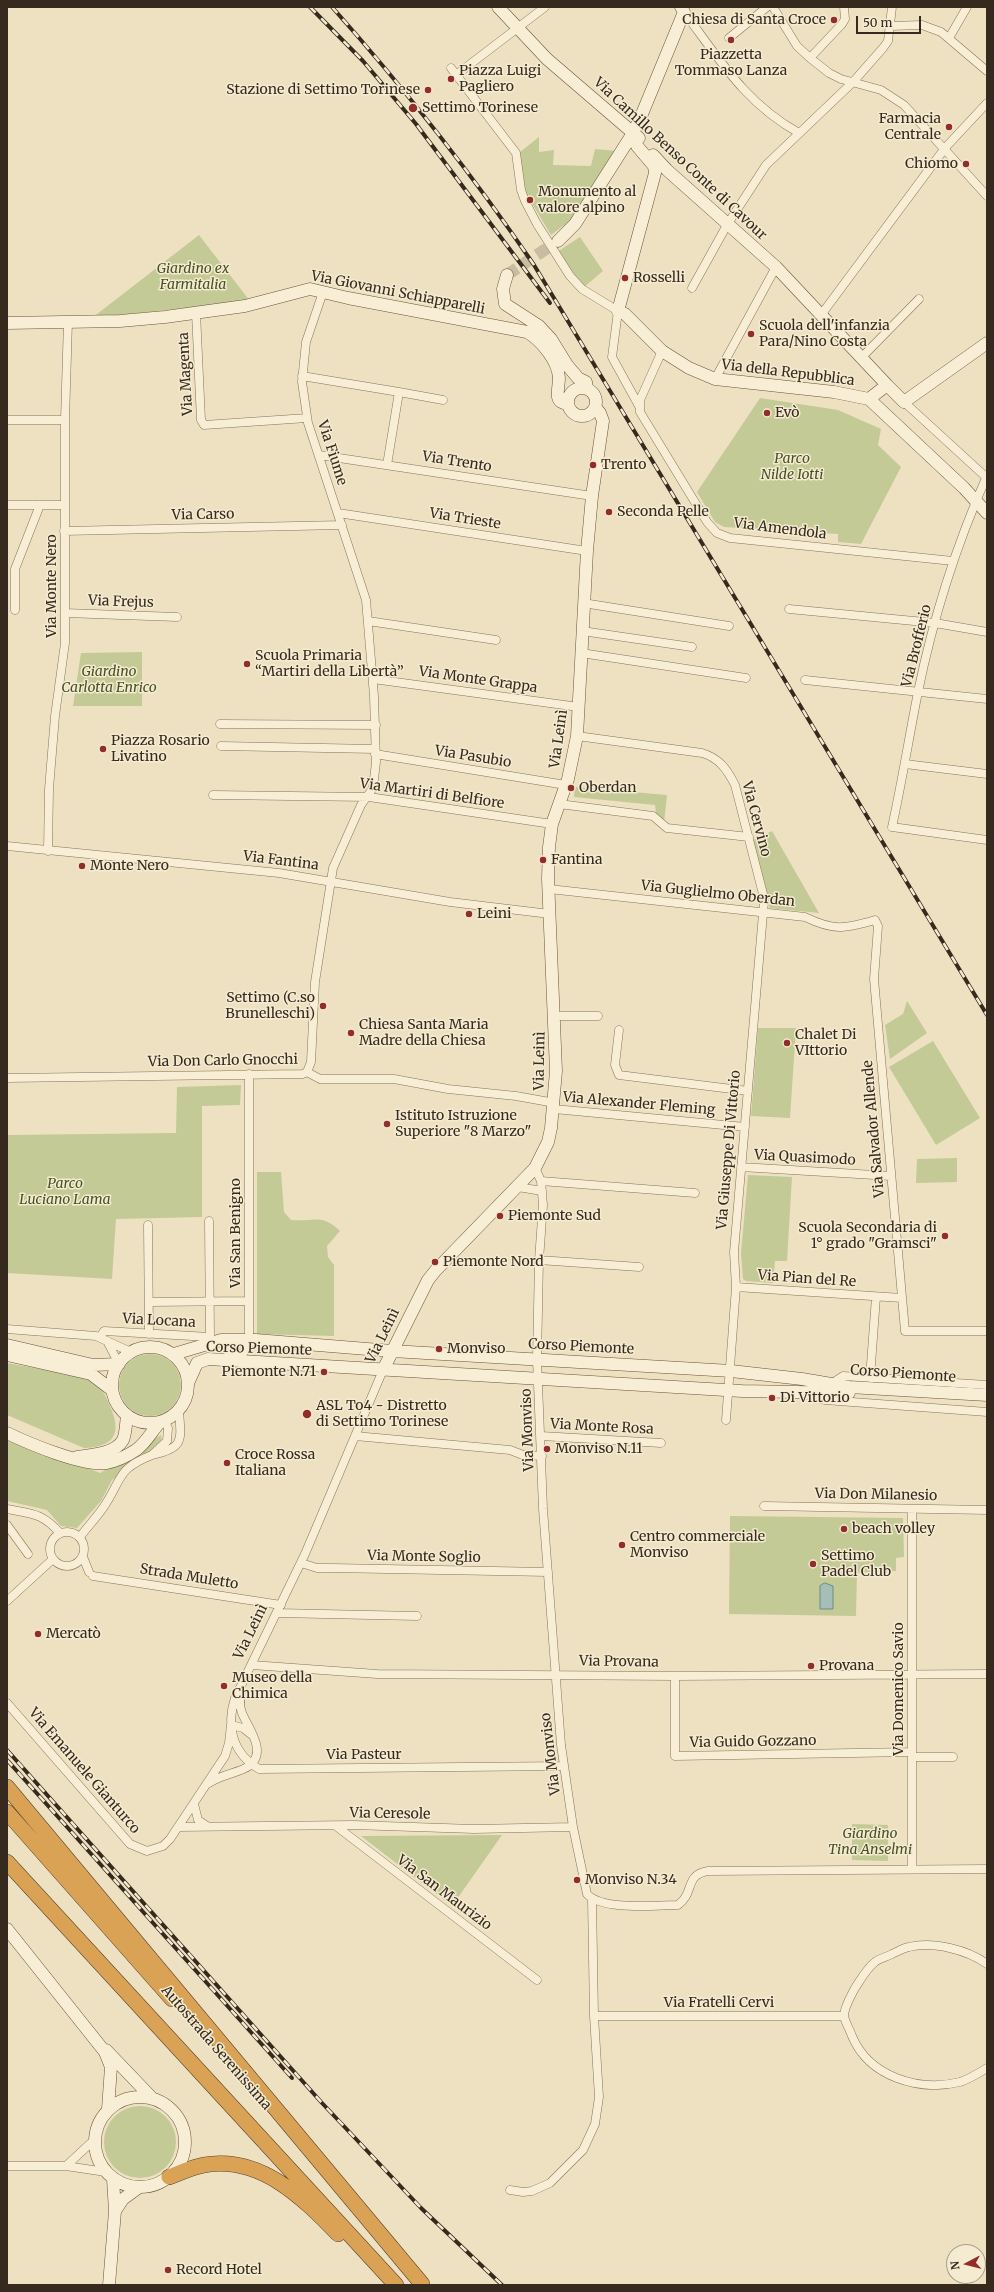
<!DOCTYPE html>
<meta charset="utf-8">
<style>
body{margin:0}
#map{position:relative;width:994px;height:2292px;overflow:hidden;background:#ede1c2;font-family:Merriweather,serif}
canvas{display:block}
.frame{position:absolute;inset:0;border:8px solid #362a1e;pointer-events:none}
.north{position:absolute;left:946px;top:2244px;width:40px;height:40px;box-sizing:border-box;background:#f4ebd1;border:1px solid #a89e89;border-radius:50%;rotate:263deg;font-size:11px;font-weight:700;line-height:16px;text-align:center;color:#362a1e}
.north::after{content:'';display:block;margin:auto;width:14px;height:18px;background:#932d2c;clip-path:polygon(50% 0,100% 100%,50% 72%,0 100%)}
.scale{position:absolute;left:856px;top:16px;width:65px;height:18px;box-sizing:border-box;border:2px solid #362a1e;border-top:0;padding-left:5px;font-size:12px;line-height:14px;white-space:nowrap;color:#362a1e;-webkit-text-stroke:3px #f4ebd1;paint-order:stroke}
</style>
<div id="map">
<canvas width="994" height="2292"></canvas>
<div class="frame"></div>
<div class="north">N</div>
<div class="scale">50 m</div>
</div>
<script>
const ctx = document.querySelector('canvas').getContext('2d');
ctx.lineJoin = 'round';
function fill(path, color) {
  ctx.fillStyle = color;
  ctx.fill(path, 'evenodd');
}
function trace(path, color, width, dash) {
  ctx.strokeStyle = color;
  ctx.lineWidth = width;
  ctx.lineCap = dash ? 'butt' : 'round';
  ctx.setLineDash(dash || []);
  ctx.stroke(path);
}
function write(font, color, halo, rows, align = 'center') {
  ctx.font = font + ' Merriweather,serif';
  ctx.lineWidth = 3;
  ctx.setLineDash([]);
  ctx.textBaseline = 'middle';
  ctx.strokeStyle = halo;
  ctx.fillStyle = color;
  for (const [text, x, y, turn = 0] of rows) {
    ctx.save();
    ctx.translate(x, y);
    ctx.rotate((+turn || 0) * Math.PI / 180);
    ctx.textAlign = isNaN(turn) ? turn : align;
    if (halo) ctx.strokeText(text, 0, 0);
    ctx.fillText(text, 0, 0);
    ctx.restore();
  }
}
const green = new Path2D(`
 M539 137V152L554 150 553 165 591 166 595 149 617 151 571 220 551 235 524 190 520 152Z
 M199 235 250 301 92 318Z
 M580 237 603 271 584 287 557 252Z
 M760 398 838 410 881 429 878 445 901 467 861 544 838 542V534L724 527 715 522 697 492Z
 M142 652V706H73L81 653Z
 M575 787 667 795 664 823 656 813 655 805 574 797Z
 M772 831 819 913 770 908 753 840Z
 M907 1001 927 1033 890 1059 885 1025 903 1014Z
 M758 1028H796L790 1118 751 1116Z
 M933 1041 980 1118 936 1145 889 1067Z
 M241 1085 240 1105 202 1106V1217L116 1219 112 1279 7 1273V1135L176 1133 177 1087Z
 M957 1158V1182L916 1183 917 1159Z
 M257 1172H281L284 1212 291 1220C314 1222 322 1213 340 1231L327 1246 328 1257 334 1265V1336L257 1334Z
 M748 1175 792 1177 787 1261H775L773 1283 746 1281 743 1279 741 1253Z
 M119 1385a31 31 0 1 1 62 0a31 31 0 1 1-62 0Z
 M7 1363 91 1378C101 1386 105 1394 110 1406 122 1433 115 1447 84 1448L7 1415Z
 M7 1435 100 1473 161 1435 162 1442 112 1480 101 1501 77 1528 61 1526 47 1510 7 1501Z
 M730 1516 903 1518 904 1557 896 1558V1571L857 1573 856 1616 729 1614Z
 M852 1824 888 1825V1861L852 1860Z
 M502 1835 452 1906 361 1836Z
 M104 2142a36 36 0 1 1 72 0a36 36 0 1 1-72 0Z`);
const water = new Path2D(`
 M825 1583 833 1586V1609H820V1586Z`);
const secondaryTunnel = new Path2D(`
 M507 275 558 241`);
const street = new Path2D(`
 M773 7 797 46 810 58 829 73 841 79 881 90 904 105 987 196
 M684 12C720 60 745 103 799 133
 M890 26 922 25 941 32 987 71
 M729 38 767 7
 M949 38 967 7
 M810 58 842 24 845 19 844 7
 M451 68 516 153 521 190 525 201 537 224 570 276 582 289 618 311 612 357 639 406
 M456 75 545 7
 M692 288 727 225 766 165 853 82 883 48 888 41 892 7
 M196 313 201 420 204 425 307 418
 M821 315 945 148 987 103
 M662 351 640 400V412L707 522 717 533 730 538 953 561
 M861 358 919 299
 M302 376 399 392
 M715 379 776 267
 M904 402 987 478
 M7 420H65
 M319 455 592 496
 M387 465 399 392 443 400
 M986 478C956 546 933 619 918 692 909 737 902 782 892 827L987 840
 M7 505H64
 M338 513 587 551
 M64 531 342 525
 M583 603 729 626
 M789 609 935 623 987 632
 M15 610V569L40 505
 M65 613 177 617
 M368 621 496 640
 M582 631 692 647
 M581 653 746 678
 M373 679 579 707
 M805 680 987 699
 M220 724 376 725
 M577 736 702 753C719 758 727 769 735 785L763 894 764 902 734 1252 736 1287 726 1420
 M221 746 375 749
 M375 754 566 785
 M905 764 987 774
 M213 795 369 797 552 824
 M559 804 653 816 667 828 749 837
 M7 846 279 873 450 902 550 914
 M48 851 49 789 55 716 65 643V420L68 321
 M549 889 805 917C834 931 844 929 875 920L878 926 874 979 905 1331H987
 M555 1016H598
 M619 1030 615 1065 619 1075 748 1091
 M307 1072 311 1062 315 982 333 868 361 805 373 788 376 762 374 696 366 600 308 423 302 382 306 342 323 292
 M307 1072 320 1079H394L448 1089 516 1096 555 1103
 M7 1078 303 1074 307 1072
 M554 1109 745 1127
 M741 1167 891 1176
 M535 1168 541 1181 543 1205 539 1260 537 1359 543 1509 561 1745 573 1827 587 1894C603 1911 655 1905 678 1905 695 1893 684 1875 708 1871L987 1869
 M541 1181 695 1193
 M518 1187 542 1191
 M148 1225 149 1334
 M539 1260 639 1267
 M736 1287 902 1298
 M149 1302 249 1301
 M7 1329 96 1336 131 1352
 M100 1337 104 1331 210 1337 209 1221
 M107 1341 119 1364
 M228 1355C241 1355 248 1354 249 1340V1074
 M383 1370 305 1554 235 1698C226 1726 232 1753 259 1769L564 1766
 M870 1378 876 1297
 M831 1384 843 1376 987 1385
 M809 1396 825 1400 987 1412
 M164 1420 168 1428 167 1441 152 1455C185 1448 181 1440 179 1411
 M355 1436 510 1450 523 1455 542 1456
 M541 1436 661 1443
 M764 1506 987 1510
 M7 1509C33 1514 42 1513 60 1533
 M912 1509V1869
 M7 1525 28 1554
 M50 1549a17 17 0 1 1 34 0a17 17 0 1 1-34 0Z
 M80 1537C88 1526 98 1516 105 1505 123 1477 117 1469 152 1455
 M83 1557 89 1572
 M301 1563 317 1568H332L548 1572
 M93 1576 281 1605
 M7 1601 53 1559
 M277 1613 417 1616
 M252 1665 377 1674 675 1676 987 1674
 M675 1676V1756L912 1752
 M7 1703 130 1844 147 1851 163 1846 170 1839 225 1756 229 1743 231 1725 243 1728 253 1736
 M912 1757H953
 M209 1783C222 1774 239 1773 249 1766 268 1752 248 1728 242 1713 239 1705 240 1699 241 1691
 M194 1804 198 1820 207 1826
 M336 1826 537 1980
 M178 1827 353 1825 474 1829 573 1827
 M987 1964C968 1950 933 1941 909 1947 903 1948 897 1952 892 1954 887 1957 880 1958 875 1962 867 1968 861 1979 855 1988 851 1996 844 2007 844 2016 845 2022 850 2030 852 2036 869 2077 919 2092 960 2082 969 2079 979 2073 987 2068
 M594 2016H844
 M7 2166H66L106 2172
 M66 2166 94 2140
 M510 2190 523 2192 532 2191 550 2183 583 2150 595 2124 599 2097 594 2016 592 1899`);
const secondary = new Path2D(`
 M498 7 547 59 639 138
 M633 133 637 146 654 166 655 173 618 311 625 314 662 351 689 368 715 379 834 392 869 399 964 488 987 513
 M653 155 667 170 776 267 887 385
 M558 241 575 224 633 133 642 114 684 12 681 7
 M507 275 503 289 505 304 539 326 551 339 567 365 578 378 586 382 587 389
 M7 323 120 321 165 317 245 306 310 289 348 298 527 332C542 341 558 361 559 378 559 384 557 391 558 397 559 402 563 403 568 404
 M568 402a14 14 0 1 1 28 0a14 14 0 1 1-28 0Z
 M869 399 887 385 904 402 987 343
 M7 1345 93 1365 119 1364
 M112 1385a38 38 0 1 1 76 0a38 38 0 1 1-76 0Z
 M174 1354 221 1340H256L392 1351 731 1371 802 1379 849 1387 987 1395
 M7 1355 91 1374 112 1390
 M383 1370 428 1280 436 1270 535 1168 548 1142 551 1128 556 1071 548 879 549 847 552 824 568 779 577 736 587 551 592 496 603 421 600 413 595 407
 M189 1381 197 1363 208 1359 742 1391 849 1393
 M7 1433C30 1444 82 1466 106 1463 117 1461 127 1456 136 1450 146 1443 152 1431 160 1422
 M77 1457C91 1455 115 1454 123 1440 126 1433 126 1423 127 1415
 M7 1929 105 2052 111 2067 108 2109
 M106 2050 151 2097
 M95 2142a45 45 0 1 1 90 0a45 45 0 1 1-90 0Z
 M115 2211 123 2199 138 2188
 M109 2285 115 2211 113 2179`);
const highway = new Path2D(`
 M7 1787 422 2284
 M7 1812 172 1999
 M7 1862 396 2285
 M169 2177C180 2173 192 2167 204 2165 260 2155 302 2197 338 2234`);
const rail = new Path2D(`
 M310 7 363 61 416 124 550 303
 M332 7C405 89 472 174 534 265L987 1015
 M7 1750 322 2103 421 2208 502 2285
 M7 1760 292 2078`);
const markers = [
 [834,20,4,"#932d2c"],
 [731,40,4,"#932d2c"],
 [451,79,4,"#932d2c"],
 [428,90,4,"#932d2c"],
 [413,108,5,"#932d2c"],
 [949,127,4,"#932d2c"],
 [966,164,4,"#932d2c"],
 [530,200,4,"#932d2c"],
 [625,278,4,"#932d2c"],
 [751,334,4,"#932d2c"],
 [767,413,4,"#932d2c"],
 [593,465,4,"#932d2c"],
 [609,512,4,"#932d2c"],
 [247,664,4,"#932d2c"],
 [103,749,4,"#932d2c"],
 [571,788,4,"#932d2c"],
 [543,860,4,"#932d2c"],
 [82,866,4,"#932d2c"],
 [469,914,4,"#932d2c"],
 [323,1006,4,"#932d2c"],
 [351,1033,4,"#932d2c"],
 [787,1043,4,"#932d2c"],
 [387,1124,4,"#932d2c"],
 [500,1216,4,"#932d2c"],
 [945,1236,4,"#932d2c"],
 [435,1262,4,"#932d2c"],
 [439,1349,4,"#932d2c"],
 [324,1372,4,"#932d2c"],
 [772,1398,4,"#932d2c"],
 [307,1414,5,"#932d2c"],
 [547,1449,4,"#932d2c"],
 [227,1463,4,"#932d2c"],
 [844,1529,4,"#932d2c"],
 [622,1545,4,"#932d2c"],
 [813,1564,4,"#932d2c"],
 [38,1634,4,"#932d2c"],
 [811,1666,4,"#932d2c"],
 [224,1686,4,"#932d2c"],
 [577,1880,4,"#932d2c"],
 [168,2270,4,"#932d2c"]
];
const poiNames = [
 ["Chiesa di Santa Croce",826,20,"right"],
 ["Piazzetta",731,55,"center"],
 ["Tommaso Lanza",731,71,"center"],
 ["Piazza Luigi",459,71],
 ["Pagliero",459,87],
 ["Stazione di Settimo Torinese",420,90,"right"],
 ["Settimo Torinese",422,108],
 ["Farmacia",941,119,"right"],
 ["Centrale",941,135,"right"],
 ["Chiomo",958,164,"right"],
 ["Monumento al",538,192],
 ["valore alpino",538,208],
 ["Rosselli",633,278],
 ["Scuola dell'infanzia",759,326],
 ["Para/Nino Costa",759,342],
 ["Evò",775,413],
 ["Trento",601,465],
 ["Seconda Pelle",617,512],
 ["Scuola Primaria",255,656],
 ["“Martiri della Libertà”",255,672],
 ["Piazza Rosario",111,741],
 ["Livatino",111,757],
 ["Oberdan",579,788],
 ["Fantina",551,860],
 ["Monte Nero",90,866],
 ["Leini",477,914],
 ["Settimo (C.so",315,998,"right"],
 ["Brunelleschi)",315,1014,"right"],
 ["Chiesa Santa Maria",359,1025],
 ["Madre della Chiesa",359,1041],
 ["Chalet Di",795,1035],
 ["VIttorio",795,1051],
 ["Istituto Istruzione",395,1116],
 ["Superiore \"8 Marzo\"",395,1132],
 ["Piemonte Sud",508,1216],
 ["Scuola Secondaria di",937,1228,"right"],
 ["1° grado \"Gramsci\"",937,1244,"right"],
 ["Piemonte Nord",443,1262],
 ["Monviso",447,1349],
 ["Piemonte N.71",316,1372,"right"],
 ["Di Vittorio",780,1398],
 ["ASL To4 - Distretto",316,1406],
 ["di Settimo Torinese",316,1422],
 ["Monviso N.11",555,1449],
 ["Croce Rossa",235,1455],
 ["Italiana",235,1471],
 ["beach volley",852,1529],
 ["Centro commerciale",630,1537],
 ["Monviso",630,1553],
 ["Settimo",821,1556],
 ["Padel Club",821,1572],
 ["Mercatò",46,1634],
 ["Provana",819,1666],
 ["Museo della",232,1678],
 ["Chimica",232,1694],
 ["Monviso N.34",585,1880],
 ["Record Hotel",176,2270]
];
const streetNames = [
 ["Via Camillo Benso Conte di Cavour",680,159,43],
 ["Via Giovanni Schiapparelli",398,293,11],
 ["Via della Repubblica",788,373,7],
 ["Via Magenta",186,374,-93],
 ["Via Fiume",332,453,72],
 ["Via Trento",457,462,9],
 ["Via Carso",203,515,-1],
 ["Via Trieste",465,519,9],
 ["Via Amendola",780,529,7],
 ["Via Monte Nero",52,586,-90],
 ["Via Frejus",121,602,2],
 ["Via Brofferio",917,646,-76],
 ["Via Monte Grappa",478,680,8],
 ["Via Leinì",559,739,-82],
 ["Via Pasubio",473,757,9],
 ["Via Martiri di Belfiore",432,794,8],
 ["Via Cervino",756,819,75],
 ["Via Fantina",281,861,7],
 ["Via Guglielmo Oberdan",718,894,6],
 ["Via Don Carlo Gnocchi",223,1061,-1],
 ["Via Leinì",540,1061,-89],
 ["Via Alexander Fleming",639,1104,5],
 ["Via Salvador Allende",874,1129,-95],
 ["Via Giuseppe Di Vittorio",729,1150,-85],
 ["Via Quasimodo",805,1158,3],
 ["Via San Benigno",236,1233,-90],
 ["Via Pian del Re",807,1279,4],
 ["Via Locana",159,1321,3],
 ["Via Leinì",383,1336,-64],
 ["Corso Piemonte",581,1347,3],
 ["Corso Piemonte",259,1349,2],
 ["Corso Piemonte",903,1374,4],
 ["Via Monte Rosa",602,1427,3],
 ["Via Monviso",528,1430,-92],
 ["Via Don Milanesio",876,1495,1],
 ["Via Monte Soglio",424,1557,1],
 ["Strada Muletto",189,1577,9],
 ["Via Leinì",251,1632,-64],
 ["Via Provana",619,1662,1],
 ["Via Domenico Savio",899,1689,-90],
 ["Via Guido Gozzano",753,1742,-1],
 ["Via Monviso",551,1754,-97],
 ["Via Pasteur",364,1755],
 ["Via Emanuele Gianturco",84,1771,49],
 ["Via Ceresole",390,1814,1],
 ["Via San Maurizio",444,1893,37],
 ["Via Fratelli Cervi",719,2003],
 ["Autostrada Serenissima",216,2048,49]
];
const parkNames = [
 ["Giardino ex",193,269],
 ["Farmitalia",193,285],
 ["Parco",792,459],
 ["Nilde Iotti",792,475],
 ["Giardino",109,672],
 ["Carlotta Enrico",109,688],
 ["Parco",65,1184],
 ["Luciano Lama",65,1200],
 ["Giardino",870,1834],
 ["Tina Anselmi",870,1850]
];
fill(green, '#c3ca96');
fill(water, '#a4bfb8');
trace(water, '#6c8d85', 1);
trace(secondaryTunnel, '#c8bca1', 12, [12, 6]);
trace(street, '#86725a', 9);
trace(secondary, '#68533d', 13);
trace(highway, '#54402e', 16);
trace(street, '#f8eed5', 8);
trace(secondary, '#f8eed5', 12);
trace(highway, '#daa255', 15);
trace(rail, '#362a1e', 4);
trace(rail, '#f4ebd1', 2.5, [8]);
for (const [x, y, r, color] of markers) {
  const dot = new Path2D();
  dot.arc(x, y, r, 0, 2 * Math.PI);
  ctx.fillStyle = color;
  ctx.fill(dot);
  trace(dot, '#f4ebd1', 1.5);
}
write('14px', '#362a1e', '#f4ebd1', poiNames, 'left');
write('14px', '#362a1e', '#f4ebd1', streetNames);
write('italic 14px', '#465225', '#f4ebd1', parkNames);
</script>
